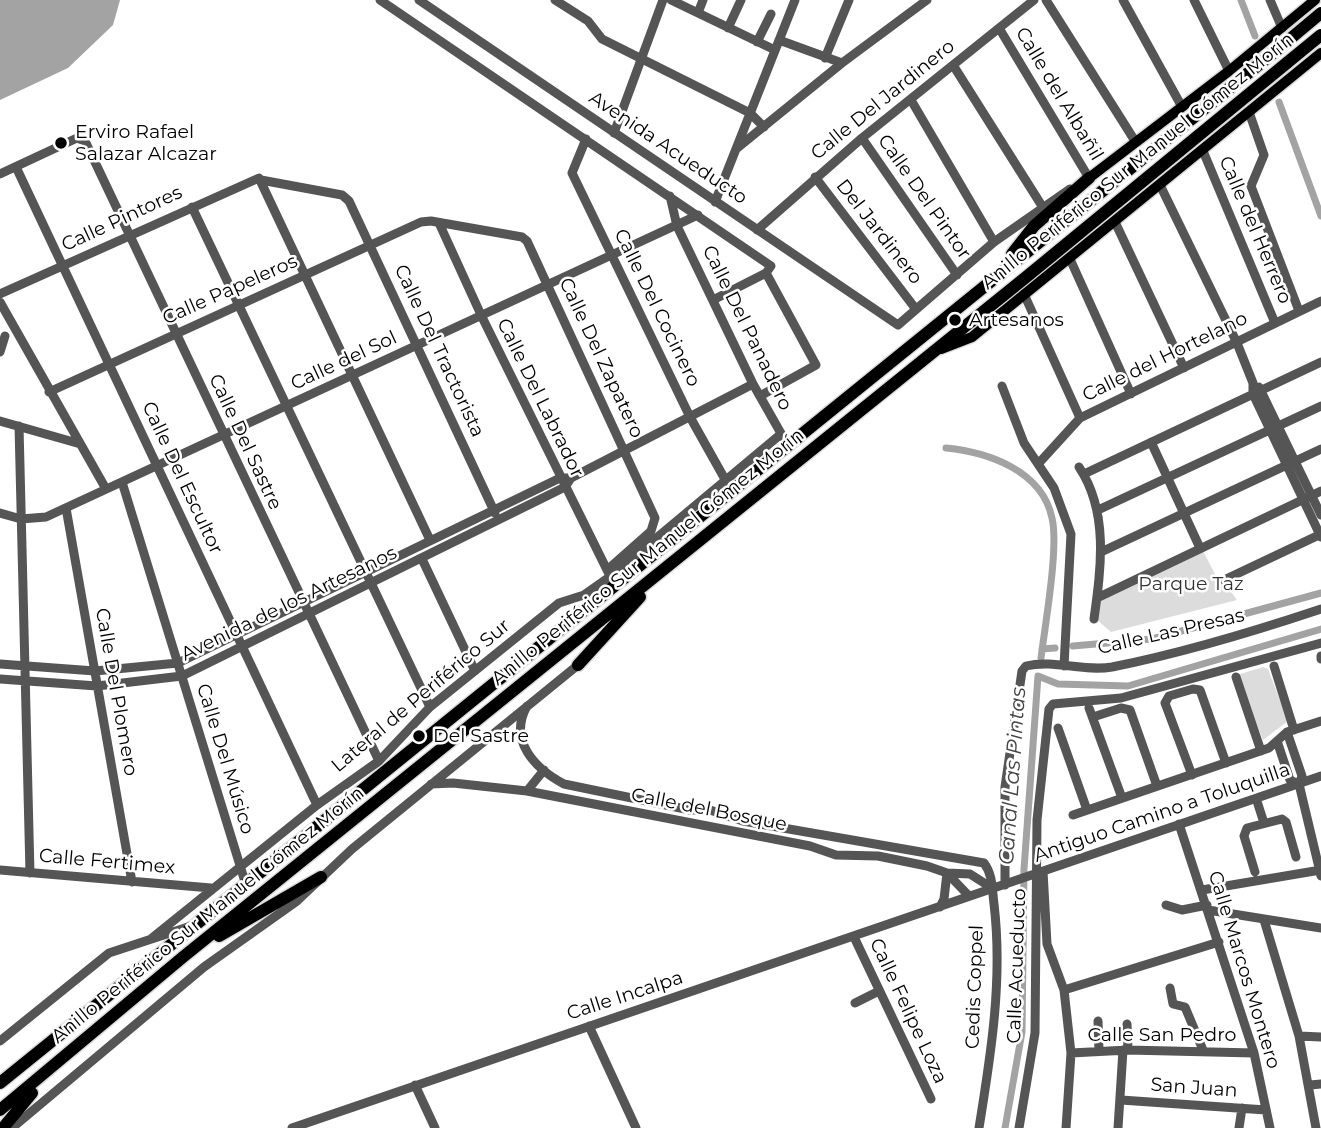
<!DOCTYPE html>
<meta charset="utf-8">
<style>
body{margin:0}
canvas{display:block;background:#fff}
</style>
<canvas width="1321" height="1128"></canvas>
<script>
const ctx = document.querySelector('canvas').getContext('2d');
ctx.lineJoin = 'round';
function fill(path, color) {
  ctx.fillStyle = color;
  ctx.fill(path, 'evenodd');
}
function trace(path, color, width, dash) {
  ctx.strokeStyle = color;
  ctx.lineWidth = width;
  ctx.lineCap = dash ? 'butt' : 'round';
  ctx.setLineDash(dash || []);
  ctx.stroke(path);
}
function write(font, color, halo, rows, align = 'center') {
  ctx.font = font + ' Montserrat,sans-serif';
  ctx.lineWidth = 5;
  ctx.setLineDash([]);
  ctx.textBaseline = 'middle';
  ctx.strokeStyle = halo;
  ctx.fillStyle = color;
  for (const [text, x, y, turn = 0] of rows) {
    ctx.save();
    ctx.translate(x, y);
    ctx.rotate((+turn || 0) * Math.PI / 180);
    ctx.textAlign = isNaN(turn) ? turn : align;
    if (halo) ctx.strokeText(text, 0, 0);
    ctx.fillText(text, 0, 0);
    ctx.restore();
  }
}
const green = new Path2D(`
 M1202 549 1217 578 1224 582 1237 600 1111 632 1096 619 1099 598Z
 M1263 667 1268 669 1288 721 1263 740 1237 675Z`);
const water = new Path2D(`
 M0 0H120L113 25 68 68 0 100Z`);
const canal = new Path2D(`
 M1241 0 1255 36
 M1279 102 1321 216
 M946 448C987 452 1042 470 1052 518 1059 547 1045 625 1041 658
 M1073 646 1152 639 1321 593
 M1042 649 1055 648
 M1005 1128 1022 1032 1024 869 1038 676 1058 684 1128 686 1321 629`);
const minor = new Path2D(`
 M380 0 771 266 766 273 713 300
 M419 0 898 325 994 242 1070 189
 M555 0 588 21 602 39 750 113 764 127
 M671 0 775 50
 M1046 0 1135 141
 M1123 0 1182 107
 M1194 0 1229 71
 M1270 0 1282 28
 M698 13 703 0
 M728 28 741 0
 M999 28 1089 178 1085 180
 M779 40 842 63
 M757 42 771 14
 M825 58 849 0
 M953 65 1042 206
 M911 100 994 242
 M1249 112 1264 155 1251 186 1299 311
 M614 133 663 0
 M862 138 957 275
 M586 139 572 173 690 417 731 490
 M736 149 842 63 927 0
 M1203 151 1275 323
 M16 167 317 805
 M0 174 77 138 85 141 379 761
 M815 177 915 308
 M261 180 342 195 349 201 495 513
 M1160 185 1237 343 1253 383V394L1321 537
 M670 196 677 226 753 384 787 444
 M715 202 795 0
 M192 207 430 707
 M1115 222 1184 368
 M439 223 482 317 609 574
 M757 230 862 138 1034 0
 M1070 259 1131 394
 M0 294 259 178 430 540
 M1024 294 1080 418
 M0 302 106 489
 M0 352 5 336
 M1002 386 1024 443 1054 488 1071 534 1064 666
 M1259 387 1321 515
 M49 392 421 222 431 221 522 237 527 241 655 518 651 531 607 570
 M760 396 816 365 766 273
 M0 421 77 443
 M19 426 30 873
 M1151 442 1200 548
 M1039 463 1080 418 1321 301
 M1079 467C1109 512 1101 568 1094 619
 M1084 474 1321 362
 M122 482 246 885
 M66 508 132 882
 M1098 510 1321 406
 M0 513 21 519 46 517 698 215
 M1101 552 1321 449
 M422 559 475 671
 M1224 580 1321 534
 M1097 598 1321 491
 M1321 656V659
 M0 664 95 671 178 663 560 478H571L753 384
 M1274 666 1294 730
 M1236 677 1261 751
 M0 679 97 686 182 676 565 487 571 478
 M527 706C508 740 534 768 564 784L690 810H710L743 821 984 863C993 875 992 889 994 904 1003 979 991 1054 979 1128
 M1089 708 1122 798
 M1093 717 1121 708 1130 710 1157 786
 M1058 728 1087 810
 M1287 732 1302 776 1299 784 1321 876
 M1277 741 1290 780 1299 784
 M1192 775 1165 703 1169 696 1193 689 1200 690 1226 763
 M431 784 453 783 527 791 810 846 836 855 878 856 927 866 947 873 969 896
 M527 791 544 770
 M1256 798 1264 823
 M1073 815 1269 748 1287 732 1321 721
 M1179 824 1254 1053 1270 1128
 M0 870 211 888
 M1043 871 1047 944 1064 990 1071 1053 1066 1128
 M1255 872 1244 836 1247 828 1282 819 1286 822 1296 857
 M947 873 970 874 992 888
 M1005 885V787L1022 671 1026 666C1054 659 1083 672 1112 667 1183 653 1252 632 1321 609
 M1202 890 1321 870
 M1166 905 1182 910 1207 905
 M940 907 944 899 947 873
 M1208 910 1321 928
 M1264 920 1299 1036 1316 1128
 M854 937 931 1099
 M152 938 317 805 379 761 430 707 559 603 584 595 611 576 781 434
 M1170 988 1173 1004 1185 1007 1203 1050
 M1064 990 1219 942
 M855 1003 879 991
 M1098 1021 1099 1051
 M1127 1024 1128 1050
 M589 1026 636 1128
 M1299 1036 1321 1037
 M0 1041 109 953 191 926
 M1071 1053 1128 1050 1254 1053
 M415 1085 435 1128
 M1310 1085 1321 1084
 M1121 1100 1266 1110
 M12 1128 204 967 297 901 352 849 578 665
 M292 1128 1321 776
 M1019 1128 1035 1033 1037 820 1049 709 1053 704 1121 698 1321 643
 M1118 1128 1123 1050
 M1239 1128 1242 1108`);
const major = new Path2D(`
 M1089 178 1229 71 1315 0
 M941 349 972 337 1321 53`);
const highway = new Path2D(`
 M1012 254 1034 226 1089 178
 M578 665 640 597
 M219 936 321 877
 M0 1083C426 739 851 393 1278 49
 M0 1110 183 957 1025 278 1288 62
 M3 1128 32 1093`);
const highwayBridge = new Path2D(`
 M1278 49 1321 13
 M1288 62 1321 35`);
const markers = [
 [61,143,7,"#000"],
 [955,320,7,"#000"],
 [419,736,7,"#000"]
];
const streetNames = [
 ["Calle del Albañil",1059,94,59],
 ["Calle Del Jardinero",883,100,-39],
 ["Avenida Acueducto",668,148,34],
 ["Anillo Periférico Sur Manuel Gómez Morín",1138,161,-39],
 ["Calle Del Pintor",924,197,55],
 ["Calle Pintores",122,219,-25],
 ["Calle del Herrero",1255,230,67],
 ["Del Jardinero",879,232,52],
 ["Calle Papeleros",230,290,-24],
 ["Calle Del Cocinero",657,308,64],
 ["Calle Del Panadero",747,328,64],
 ["Calle Del Tractorista",439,351,65],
 ["Calle del Hortelano",1165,357,-26],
 ["Calle Del Zapatero",601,358,65],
 ["Calle del Sol",344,361,-25],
 ["Calle Del Labrador",540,398,64],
 ["Calle Del Sastre",245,442,65],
 ["Calle Del Escultor",182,478,65],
 ["Anillo Periférico Sur Manuel Gómez Morín",648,557,-39],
 ["Avenida de los Artesanos",289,604,-26],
 ["Calle Las Presas",1171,632,-13],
 ["Calle Del Plomero",116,692,80],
 ["Lateral de Periférico Sur",421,696,-40],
 ["Calle Del Músico",225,759,73],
 ["Calle del Bosque",709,810,11],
 ["Antiguo Camino a Toluquilla",1162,813,-19],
 ["Calle Fertimex",107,862,5],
 ["Anillo Periférico Sur Manuel Gómez Morín",208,915,-39],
 ["Calle Acueducto",1017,966,-88],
 ["Calle Marcos Montero",1244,970,73],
 ["Cedis Coppel",975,987,-88],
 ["Calle Incalpa",625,996,-18],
 ["Calle Felipe Loza",908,1011,65],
 ["Calle San Pedro",1162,1035],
 ["San Juan",1194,1088,4]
];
const poiNames = [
 ["Erviro Rafael",75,132],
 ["Salazar Alcazar",75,154],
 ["Artesanos",969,320],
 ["Del Sastre",433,736]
];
const parkNames = [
 ["Parque Taz",1191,584]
];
const waterNames = [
 ["Canal Las Pintas",1013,776,-86]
];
fill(green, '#dcdcdc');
fill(water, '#a3a3a3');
trace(canal, '#a3a3a3', 7);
trace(major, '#dbdbdb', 13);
trace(highway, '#dbdbdb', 15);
trace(minor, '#555', 9);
trace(major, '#000', 10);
trace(highway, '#000', 12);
trace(highwayBridge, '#dbdbdb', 15, []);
trace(highwayBridge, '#000', 12);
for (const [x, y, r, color] of markers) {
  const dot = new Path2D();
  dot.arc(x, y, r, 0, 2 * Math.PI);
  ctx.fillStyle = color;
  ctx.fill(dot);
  trace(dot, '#fff', 2.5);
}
write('19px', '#000', '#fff', streetNames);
write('19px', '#000', '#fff', poiNames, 'left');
write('19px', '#333', '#fff', parkNames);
write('italic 21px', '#444', '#fff', waterNames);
</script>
